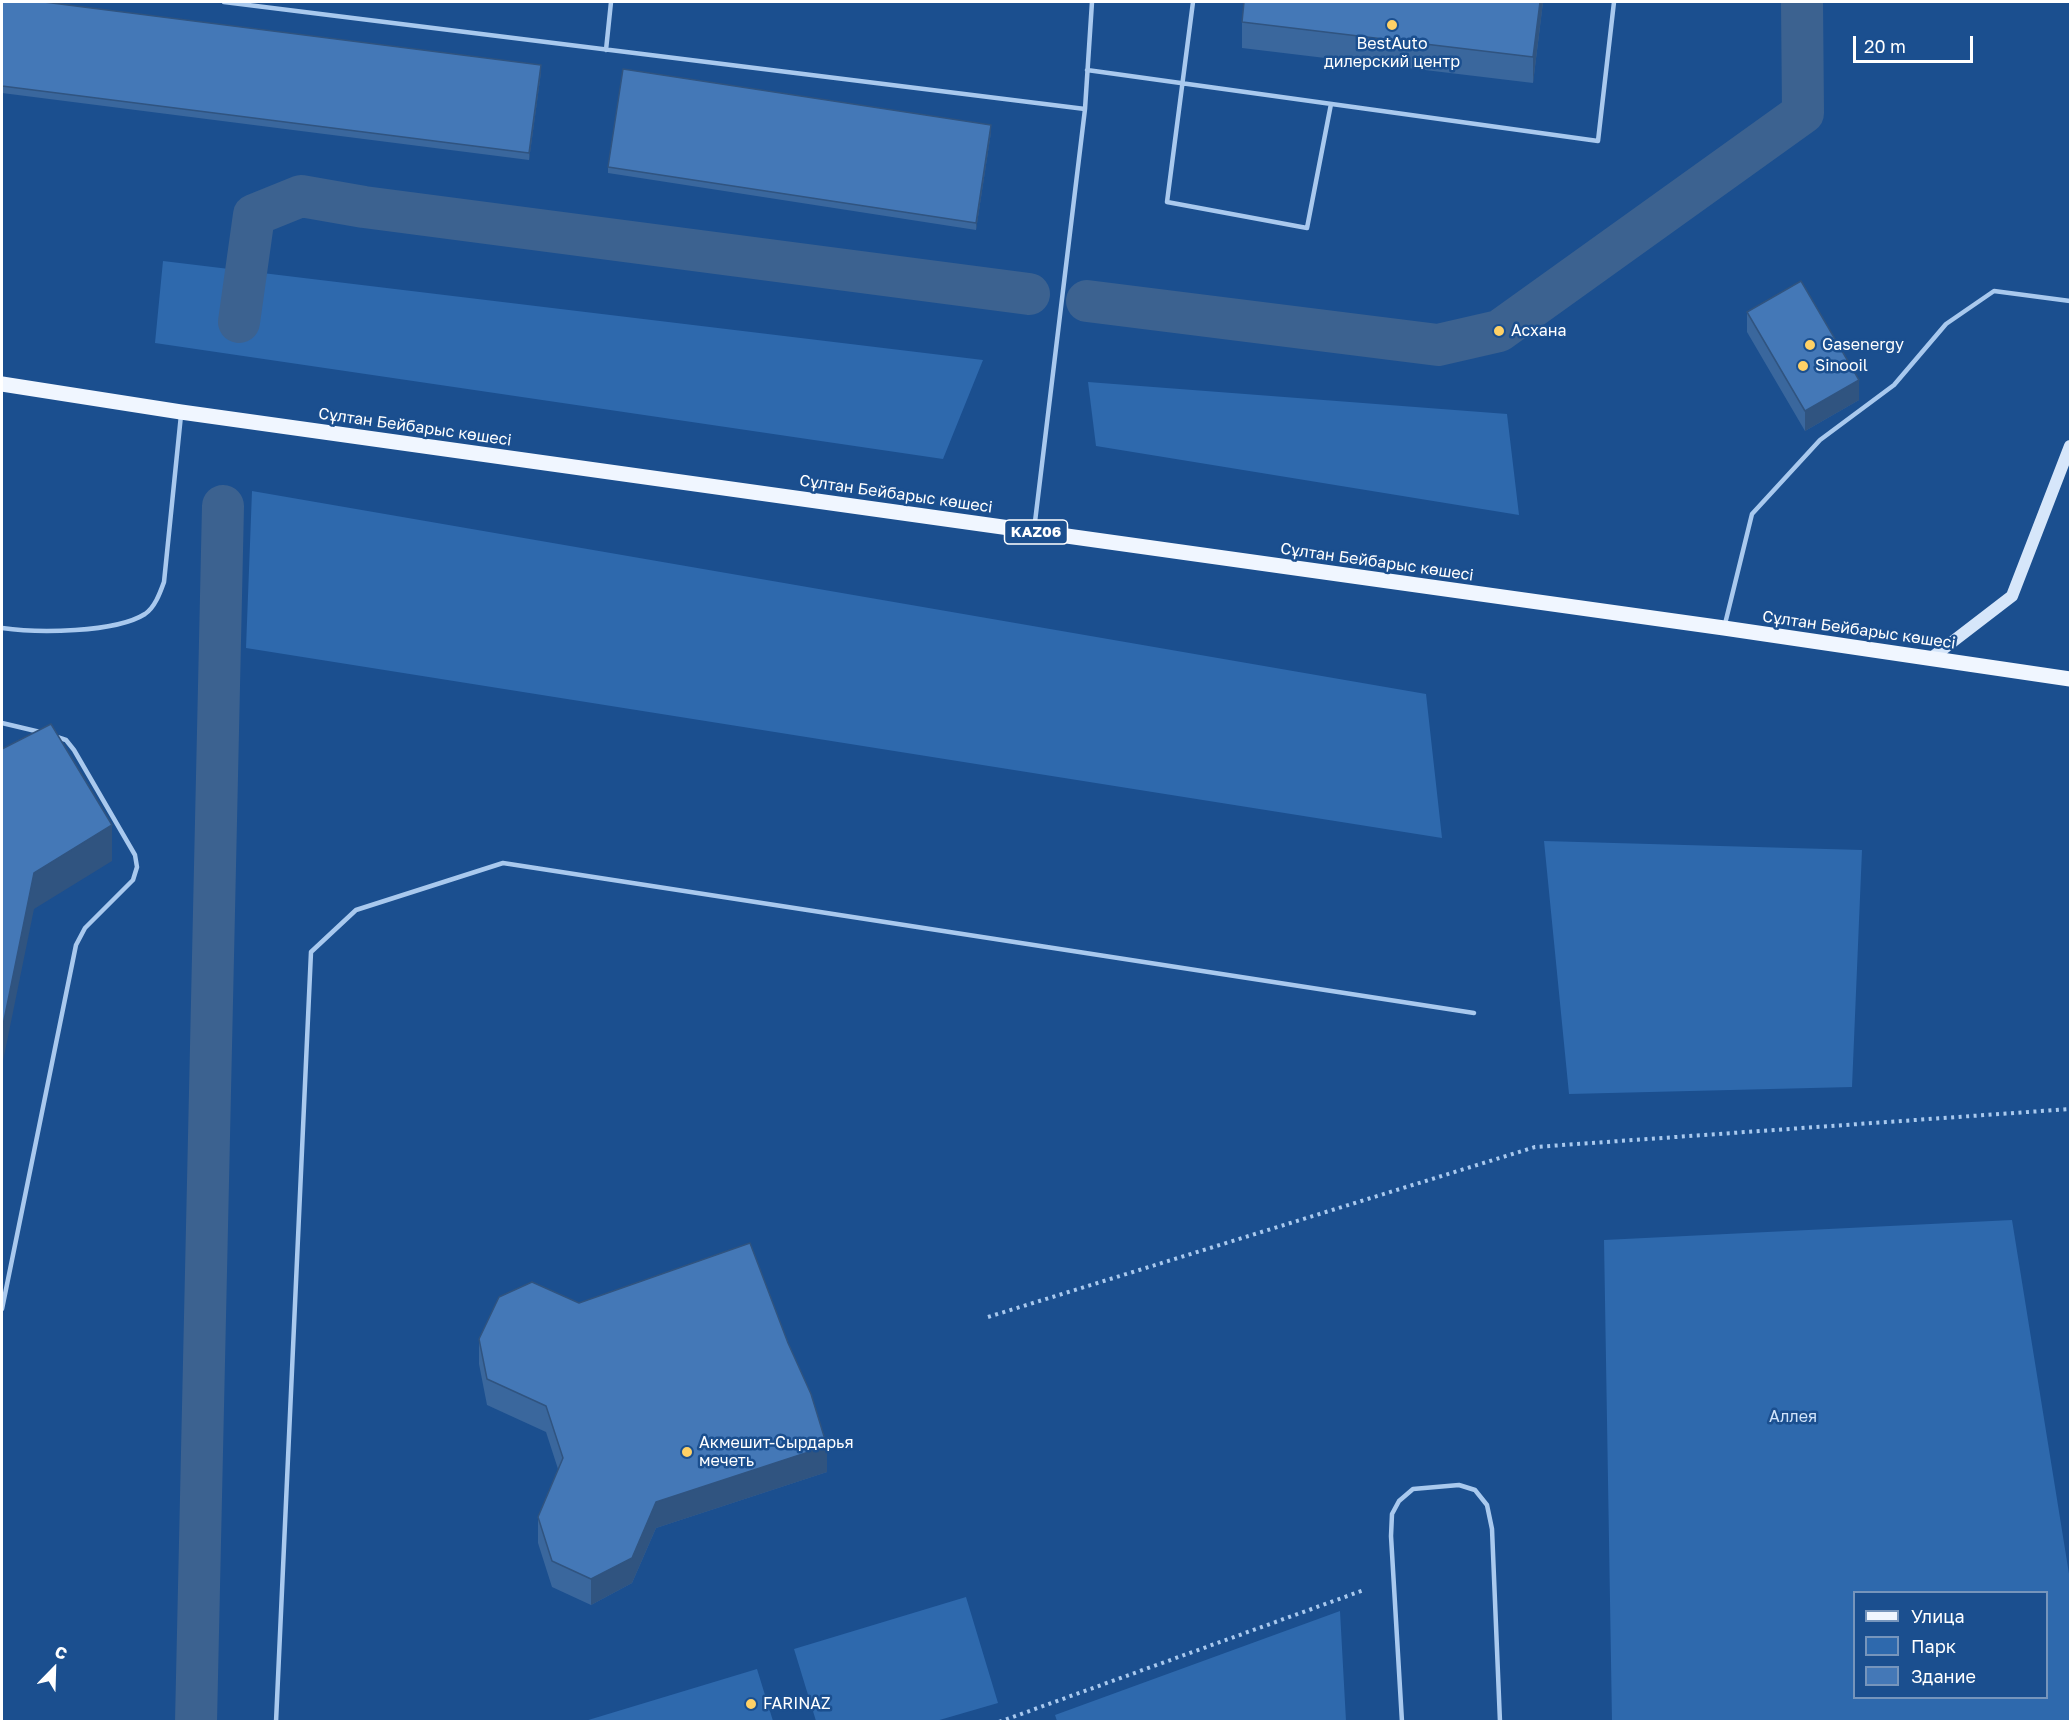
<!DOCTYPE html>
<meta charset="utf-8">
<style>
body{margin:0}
#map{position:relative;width:2072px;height:1723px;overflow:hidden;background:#1b4f8f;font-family:"Golos Text",sans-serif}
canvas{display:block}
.frame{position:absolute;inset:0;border:3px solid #fff;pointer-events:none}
.legend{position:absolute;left:1853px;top:1591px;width:195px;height:108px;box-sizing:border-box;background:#1b4f8f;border:2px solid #7695bc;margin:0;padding:8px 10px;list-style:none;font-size:18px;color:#fff}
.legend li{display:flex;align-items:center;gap:12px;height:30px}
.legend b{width:30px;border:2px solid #7695bc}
.north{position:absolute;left:24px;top:1639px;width:60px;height:60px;-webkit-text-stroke:4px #1b4f8f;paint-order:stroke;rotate:23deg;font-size:16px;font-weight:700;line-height:24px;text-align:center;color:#fff}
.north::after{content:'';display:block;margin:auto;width:21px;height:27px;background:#fff;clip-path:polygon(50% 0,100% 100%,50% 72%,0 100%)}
.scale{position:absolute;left:1853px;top:36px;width:120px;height:27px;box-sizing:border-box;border:3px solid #fff;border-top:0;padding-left:8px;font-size:18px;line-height:21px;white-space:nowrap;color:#fff;-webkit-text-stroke:4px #1b4f8f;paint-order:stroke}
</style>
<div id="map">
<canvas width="2072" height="1723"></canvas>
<div class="frame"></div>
<ul class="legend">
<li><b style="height:8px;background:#f0f6ff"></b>Улица</li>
<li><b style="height:16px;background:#2e69ad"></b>Парк</li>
<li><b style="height:16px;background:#4478b7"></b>Здание</li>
</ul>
<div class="north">С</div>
<div class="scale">20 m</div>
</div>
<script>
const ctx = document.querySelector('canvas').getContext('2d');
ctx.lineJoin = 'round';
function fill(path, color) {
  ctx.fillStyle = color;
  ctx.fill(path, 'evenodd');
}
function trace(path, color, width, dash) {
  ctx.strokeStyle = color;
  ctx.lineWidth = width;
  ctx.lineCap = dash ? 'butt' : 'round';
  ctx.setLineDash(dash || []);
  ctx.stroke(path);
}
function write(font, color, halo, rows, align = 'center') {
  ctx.font = font + ' "Golos Text",sans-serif';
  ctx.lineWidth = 5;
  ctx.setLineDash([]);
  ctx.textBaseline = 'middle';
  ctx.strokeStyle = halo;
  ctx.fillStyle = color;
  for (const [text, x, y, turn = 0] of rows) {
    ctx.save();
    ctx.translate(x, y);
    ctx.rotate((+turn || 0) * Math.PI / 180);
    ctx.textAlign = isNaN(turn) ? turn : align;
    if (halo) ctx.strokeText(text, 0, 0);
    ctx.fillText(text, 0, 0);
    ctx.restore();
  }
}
const green = new Path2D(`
 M163 261 983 360 943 459 155 343Z
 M1088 382 1507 414 1519 515 1096 446Z
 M252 491 1426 694 1442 838 246 648Z
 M1544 841 1862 850 1852 1087 1569 1094Z
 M2012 1220 2070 1580V1721H1612L1604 1240ZM2046 1592V1698H1854V1592Z
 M966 1597 998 1703 936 1721H816L794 1649Z
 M1340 1611 1346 1721H1057L1055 1715Z
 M757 1669 773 1721H585Z`);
const canal = new Path2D(`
 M1087 301 1438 345 1499 331 1803 113 1802 2
 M239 322 254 215 301 196 364 207 1029 294
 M196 1722 223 506`);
const path = new Path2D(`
 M988 1317 1535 1147 2070 1109
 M999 1722 1364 1590`);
const lane = new Path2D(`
 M224 2 1085 109
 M1193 2 1167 202 1307 228 1331 104
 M606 50 611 2
 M1087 70 1598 141 1614 2
 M1034 530 1085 109 1092 2
 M1725 624 1752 514 1820 440 1894 385 1946 324 1994 291 2070 301
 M2 628C37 633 115 633 145 614 155 607 160 593 164 582L181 415
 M2 723 40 732
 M2 1309 76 945 85 928 133 880 137 867 135 855 74 750 66 740 54 736
 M276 1722 311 952 356 910 503 863 1474 1013
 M1402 1722 1391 1536 1392 1514 1399 1501 1413 1489 1459 1485 1475 1490 1487 1505 1492 1529 1500 1722`);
const secondary = new Path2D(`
 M1930 659 2012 596 2070 446`);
const primary = new Path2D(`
 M2 384 181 412 1724 628 2070 679`);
const wall = new Path2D(`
 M2 2 541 72 529 160 2 93Z
 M1244 2H1543L1533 83 1242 48V22Z
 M991 132 976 230 608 173V167Z
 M1747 312 1859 400 1805 431 1747 332Z
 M479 1339 827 1472 656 1528 632 1583 591 1605 552 1587 538 1543V1517L558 1469 546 1432 487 1405 479 1364Z`);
const shadedWall = new Path2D(`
 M1540 2H1543L1533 83V57Z
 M541 65V72L529 160V153Z
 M991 125V132L976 230V223Z
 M1859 380V400L1805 431V411Z
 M112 825V861L34 909 2 1066V1030L34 873Z
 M827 1446V1472L656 1528 632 1583 591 1605V1579L656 1502Z`);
const building = new Path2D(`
 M2 2H44L541 65 529 153 2 86Z
 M1244 2H1540L1533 57 1242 22Z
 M623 69 991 125 976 223 608 167Z
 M1801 281 1859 380 1805 411 1747 312Z
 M51 724 112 825 34 873 2 1030V749Z
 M750 1243 788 1343 811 1394 827 1446 656 1502 632 1558 591 1579 552 1561 538 1517 563 1458 546 1406 487 1379 479 1339 499 1297 532 1282 579 1303Z`);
const markers = [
 [1392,25,6,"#ffd166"],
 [1499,331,6,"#ffd166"],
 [1810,345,6,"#ffd166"],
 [1803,366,6,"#ffd166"],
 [687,1452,6,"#ffd166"],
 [751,1704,6,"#ffd166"]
];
const shields = [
 [1036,532,63]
];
const shieldNames = [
 ["KAZ06",1036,532]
];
const poiNames = [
 ["BestAuto",1392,44,"center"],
 ["дилерский центр",1392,62,"center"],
 ["Асхана",1511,331],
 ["Gasenergy",1822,345],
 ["Sinooil",1815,366],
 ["Акмешит-Сырдарья",699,1443],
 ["мечеть",699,1461],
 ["FARINAZ",763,1704]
];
const streetNames = [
 ["Сұлтан Бейбарыс көшесі",415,427,8],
 ["Сұлтан Бейбарыс көшесі",896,494,8],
 ["Сұлтан Бейбарыс көшесі",1377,562,8],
 ["Сұлтан Бейбарыс көшесі",1859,630,8]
];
const parkNames = [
 ["Аллея",1793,1417]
];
fill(green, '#2e69ad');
trace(canal, '#3c6290', 42);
trace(path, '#a9c9ee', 4, [3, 4.5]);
trace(lane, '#a9c9ee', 4.5);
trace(secondary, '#d6e6fa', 12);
trace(primary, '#f0f6ff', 15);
fill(wall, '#3a679d');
fill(shadedWall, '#305480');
fill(building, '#4478b7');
trace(building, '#305480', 1.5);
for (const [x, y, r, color] of markers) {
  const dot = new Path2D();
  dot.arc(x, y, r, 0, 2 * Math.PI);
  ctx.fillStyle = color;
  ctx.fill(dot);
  trace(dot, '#1b4f8f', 2);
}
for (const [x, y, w] of shields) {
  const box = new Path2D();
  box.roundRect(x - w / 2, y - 12, w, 24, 4.5);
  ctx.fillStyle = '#1b4f8f';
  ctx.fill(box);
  trace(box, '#fff', 1.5);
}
write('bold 15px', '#fff', null, shieldNames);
write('16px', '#fff', '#1b4f8f', poiNames, 'left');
write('16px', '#fff', '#1b4f8f', streetNames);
write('16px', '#cfe3fa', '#1b4f8f', parkNames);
</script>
